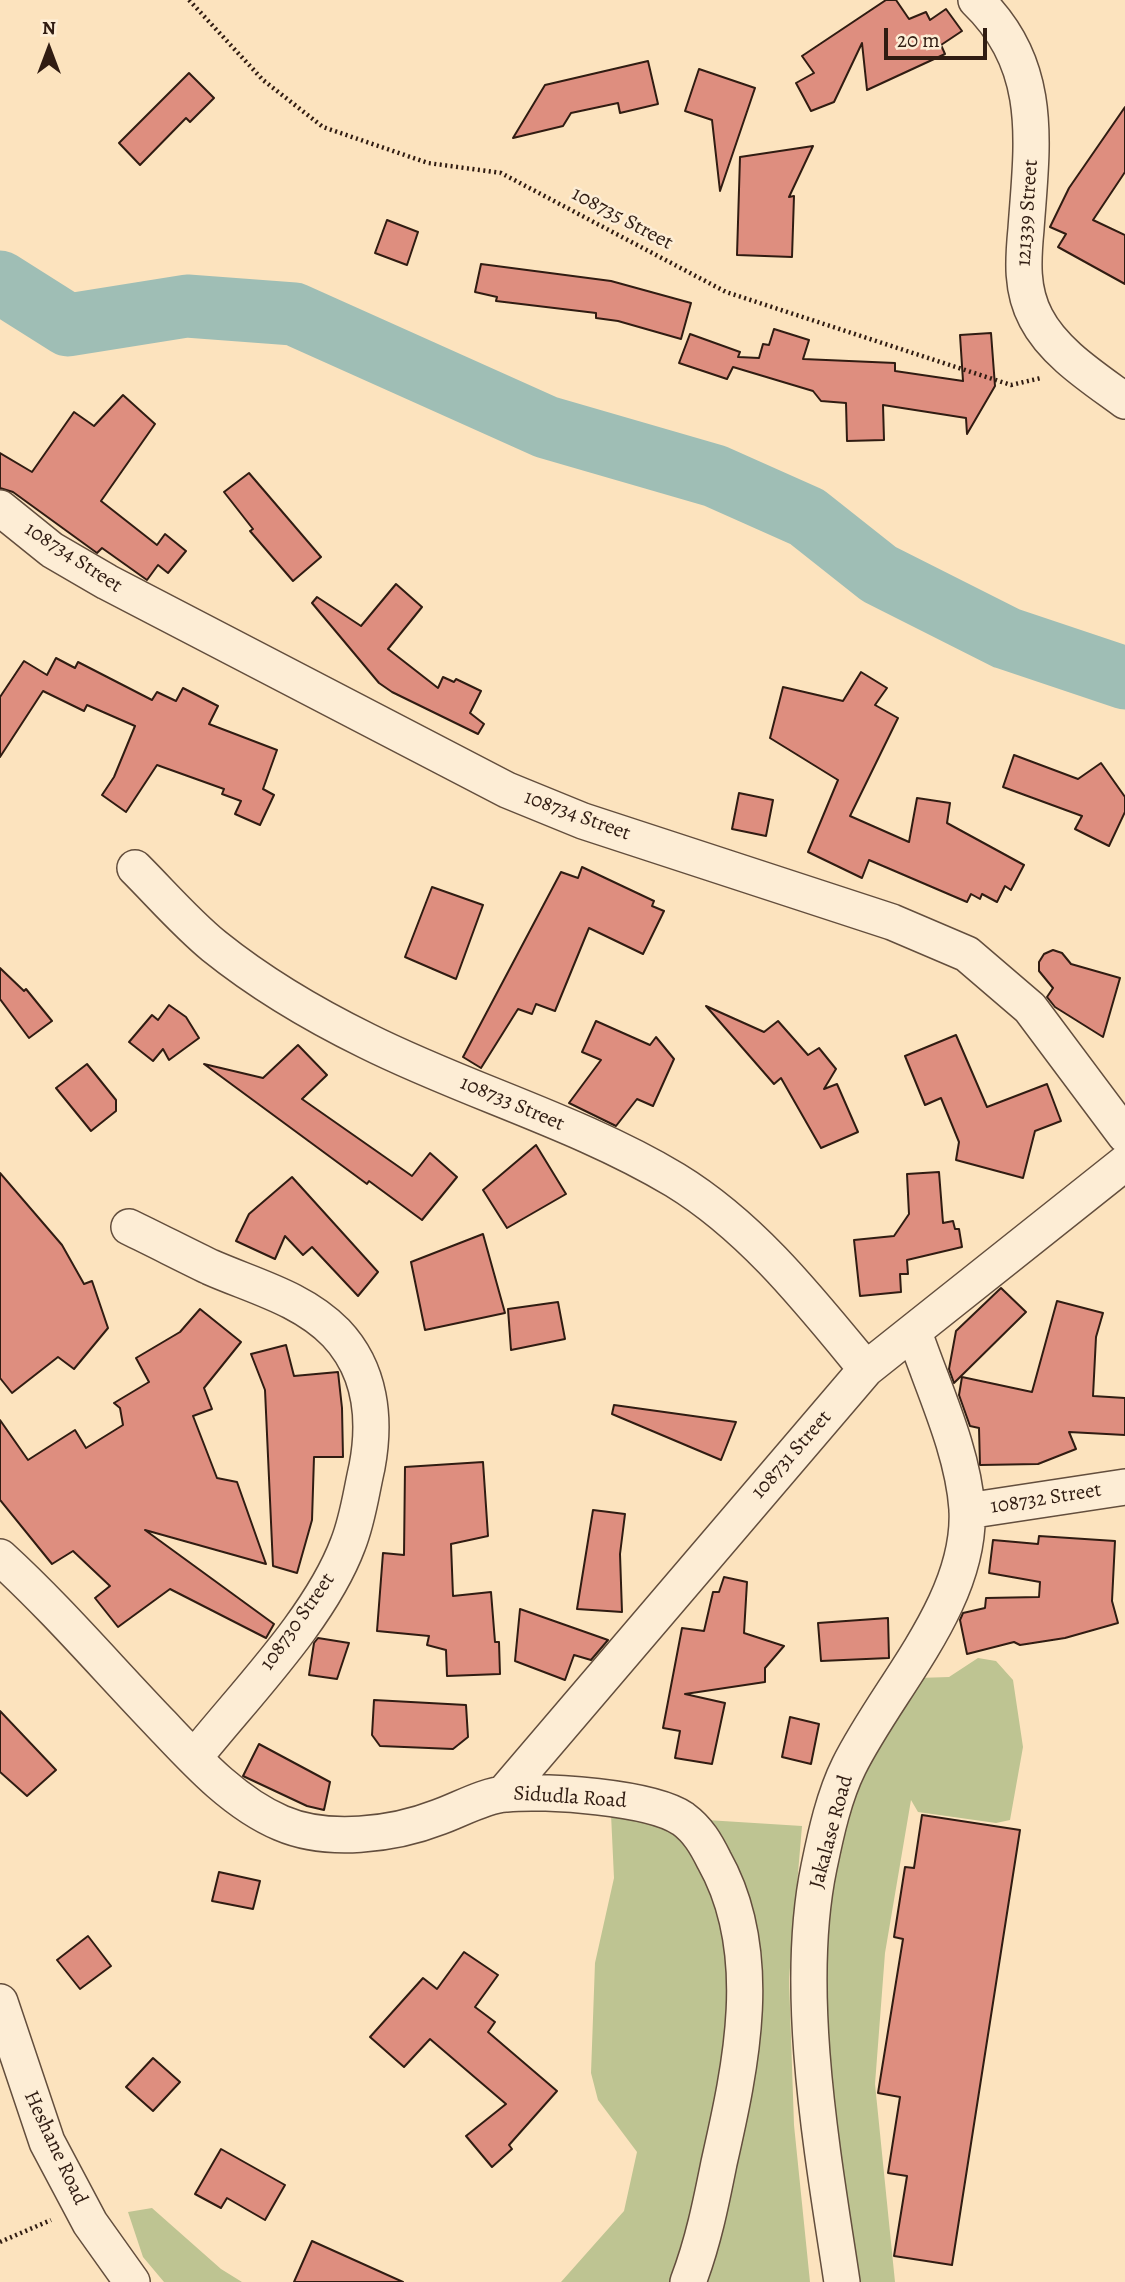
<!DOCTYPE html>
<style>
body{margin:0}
#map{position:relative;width:1125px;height:2282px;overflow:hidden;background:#fce3be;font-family:Alegreya,serif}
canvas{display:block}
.north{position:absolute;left:14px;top:14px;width:70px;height:70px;-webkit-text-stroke:5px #fdedd5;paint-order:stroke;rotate:0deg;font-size:19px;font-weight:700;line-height:28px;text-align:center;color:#301c12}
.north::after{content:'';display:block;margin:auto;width:24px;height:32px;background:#301c12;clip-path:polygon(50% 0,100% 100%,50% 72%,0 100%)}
.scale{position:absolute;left:884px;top:28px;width:103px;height:32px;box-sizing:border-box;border:4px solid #301c12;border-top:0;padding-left:9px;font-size:21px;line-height:24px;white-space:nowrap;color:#301c12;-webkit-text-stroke:5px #fdedd5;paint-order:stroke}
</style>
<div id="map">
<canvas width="1125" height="2282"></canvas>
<div class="north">N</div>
<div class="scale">20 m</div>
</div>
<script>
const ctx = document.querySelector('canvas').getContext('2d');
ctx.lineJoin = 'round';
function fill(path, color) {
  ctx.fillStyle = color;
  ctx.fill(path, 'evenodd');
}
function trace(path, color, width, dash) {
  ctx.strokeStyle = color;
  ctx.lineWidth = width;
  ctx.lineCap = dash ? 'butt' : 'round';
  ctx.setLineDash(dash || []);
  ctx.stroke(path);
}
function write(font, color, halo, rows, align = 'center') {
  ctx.font = font + ' Alegreya,serif';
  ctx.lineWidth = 5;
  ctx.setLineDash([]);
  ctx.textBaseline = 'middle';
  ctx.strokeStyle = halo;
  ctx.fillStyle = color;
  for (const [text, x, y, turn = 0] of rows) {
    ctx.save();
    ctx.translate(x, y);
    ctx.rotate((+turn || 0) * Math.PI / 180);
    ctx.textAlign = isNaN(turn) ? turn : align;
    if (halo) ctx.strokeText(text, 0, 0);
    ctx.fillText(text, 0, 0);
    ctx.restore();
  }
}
const green = new Path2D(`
 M978 1658 996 1661 1013 1680 1023 1747 1010 1820 996 1823 918 1812 911 1800 885 1953 875 2084 895 2282H857C837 2129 796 1960 849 1809 865 1763 894 1721 918 1678L949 1677Z
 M611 1814 802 1826 789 1979 794 2125 810 2282H561L624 2211 637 2152 598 2100 591 2073 595 1963 614 1878Z
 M152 2208 221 2269 242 2282H164L143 2257 128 2212Z`);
const river = new Path2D(`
 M0 282 68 325 187 306 294 314 546 427 715 476 807 517 879 574 1006 638 1125 678`);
const building = new Path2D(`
 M886 0H896L909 19 926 12 930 20 946 9 962 31 941 45 945 54 867 90 862 43 834 102 811 111 796 83 814 73 802 56Z
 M648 61 658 104 620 113 618 103 571 113 563 126 513 138 545 85Z
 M699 69 755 88 720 191 712 120 685 111Z
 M189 73 214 98 190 122 186 118 140 165 119 143Z
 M1125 107V172L1093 220 1125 235V284L1058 247 1066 234 1050 227 1069 188Z
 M813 146 789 197 794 196 792 257 737 255 740 157Z
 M387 220 418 232 407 265 375 253Z
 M481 264 611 281 691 303 681 339 618 321 596 318V313L496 301 497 297 475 292Z
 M774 329 809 340 803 359 895 363V371L963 381 960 335 991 333 995 386 967 434 966 418 883 405 884 440 847 441 846 403 821 401 813 391 733 367 727 379 679 363 690 334 740 352 738 357 759 358 763 344 769 345Z
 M123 395 155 424 101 501 157 545 165 534 186 551 168 573 158 565 147 580 102 548 97 553 13 492 0 488V453L32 472 74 412 94 426Z
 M249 473 321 557 293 581 250 531 253 529 224 492Z
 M396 584 422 607 388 649 438 688 443 677 454 682 456 679 481 691 470 713 484 724 478 734 392 692 379 683 312 603 317 597 361 626Z
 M56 658 75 668 78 662 152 700 157 692 176 701 183 688 218 706 209 724 277 750 263 789 274 795 260 825 235 814 241 801 222 794 224 789 157 765 126 812 102 795 114 777 135 726 87 705 84 711 43 691 0 757V697L24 661 47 675Z
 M861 672 887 688 875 705 898 718 850 816 909 842 917 798 950 803 947 823 1024 865 1011 890 1005 886 997 902 982 894 980 899 971 894 967 902 869 860 862 878 808 852 838 780 770 738 783 687 843 701Z
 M1014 755 1078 779 1101 763 1125 797V812L1109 846 1075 829 1082 816 1003 787Z
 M739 793 773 800 766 836 732 829Z
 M582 867 654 901 652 906 664 911 643 954 589 928 555 1011 536 1004 532 1014 518 1009 481 1068 463 1057 561 872 578 878Z
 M432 887 483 905 456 979 405 957Z
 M1053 950 1062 953 1071 964 1120 978 1103 1037 1055 1007 1047 997 1053 988 1039 971V962L1044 954Z
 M0 968 24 991 26 989 52 1021 29 1038 0 999Z
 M169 1005 186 1017 199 1038 169 1060 163 1049 153 1061 129 1042 152 1015 158 1020Z
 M706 1006 764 1032 778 1021 808 1055 819 1048 836 1069 824 1089 837 1084 858 1132 821 1148 781 1078 774 1084Z
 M596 1021 650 1045 656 1037 674 1059 653 1106 637 1099 616 1126 569 1103 601 1060 582 1052Z
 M956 1035 987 1107 1047 1084 1061 1121 1035 1131 1023 1178 956 1160 959 1142 941 1098 925 1105 905 1056Z
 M298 1045 327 1075 302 1099 412 1176 430 1153 457 1177 422 1220 369 1181 367 1184 204 1064 263 1078Z
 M87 1064 116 1100V1111L91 1131 56 1088Z
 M536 1145 566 1194 507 1228 483 1190Z
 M939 1172 943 1223 953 1221 955 1229H959L962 1247 907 1260 908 1274H900L901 1292 860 1296 854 1240 894 1236 909 1214 907 1174Z
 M0 1173 62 1245 84 1284 92 1281 108 1328 74 1369 58 1357 12 1393 0 1378Z
 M292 1177 378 1272 358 1296 312 1247 303 1255 285 1236 275 1259 236 1241 249 1214Z
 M483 1234 505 1313 425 1330 411 1262Z
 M1001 1288 1026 1312 954 1383 949 1369 956 1331Z
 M1057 1301 1103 1313 1096 1337 1093 1396 1125 1398V1435L1069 1432 1076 1449 1038 1464 980 1465 979 1428 970 1426 959 1395 962 1377 1032 1392Z
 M558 1302 565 1339 511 1350 508 1309Z
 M200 1309 241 1342 204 1388 212 1409 193 1416 217 1478 237 1482 266 1564 145 1530 274 1624 266 1638 170 1589 118 1627 95 1598 110 1586 73 1551 52 1564 0 1500V1420L28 1460 75 1430 86 1448 123 1425 120 1408 114 1403 149 1382 136 1358 180 1332Z
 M286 1345 294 1376 338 1372 342 1408 343 1457H314L312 1520 297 1573 273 1566 265 1390 251 1354Z
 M614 1405 736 1422 721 1460 612 1414Z
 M483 1462 488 1536 451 1544 453 1596 491 1592 495 1642H499L500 1674 447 1676 446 1650 427 1645 429 1636 377 1631 383 1553 404 1555 405 1467Z
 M593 1510 625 1514 620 1554 622 1612 577 1609Z
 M1039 1536 1115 1541 1112 1601 1118 1623 1065 1638 1020 1645 1014 1642 967 1654 960 1620 963 1613 985 1608 986 1598 1039 1597 1040 1582 989 1573 993 1540 1038 1544Z
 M724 1577 747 1582 744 1633 784 1646 765 1668V1682L685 1694 725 1703 712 1764 675 1758 680 1731 663 1728 682 1628 704 1631 713 1592H719Z
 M520 1609 608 1640 591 1660 574 1655 565 1680 515 1661Z
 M888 1618 889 1658 821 1661 818 1623Z
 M318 1638 349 1643 337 1679 309 1675 314 1643Z
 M374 1700 466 1705 468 1737 453 1749 380 1746 372 1735Z
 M0 1711 56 1770 27 1796 0 1772Z
 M790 1717 819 1724 811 1764 782 1757Z
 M259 1744 330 1782 324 1810 307 1806 243 1776Z
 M922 1815 1020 1830 952 2265 894 2256 907 2176 888 2173 900 2097 878 2093 903 1939 894 1937 905 1867 914 1868Z
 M219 1872 260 1881 253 1909 212 1901Z
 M88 1936 111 1966 80 1989 57 1960Z
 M464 1952 498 1975 475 2007 495 2022 488 2032 557 2091 509 2145 512 2149 492 2167 466 2136 506 2104 430 2039 404 2067 370 2037 423 1978 437 1989Z
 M153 2058 180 2082 153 2111 126 2087Z
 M221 2149 285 2185 265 2220 227 2198 221 2208 195 2194Z
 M312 2241 403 2282H294Z`);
const path = new Path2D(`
 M189 0 263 80 323 127 428 163 501 173 726 292 1011 385 1041 378
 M0 2242 51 2220`);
const street = new Path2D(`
 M976 0C1045 66 1032 144 1026 229 1023 260 1021 290 1036 318 1054 353 1094 378 1125 401
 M0 508 52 550 107 582 507 790 583 821 892 922 967 954 1030 1008 1125 1135
 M135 868C161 894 186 923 214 946 260 983 314 1015 367 1041 467 1091 578 1122 675 1180 752 1227 810 1301 866 1369
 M129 1227C156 1240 183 1254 210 1267 253 1286 302 1298 336 1333 371 1370 376 1419 367 1467 361 1493 358 1519 348 1544 320 1619 244 1695 194 1758
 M967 1511 1125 1487
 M0 1557C57 1609 108 1669 162 1725 196 1761 234 1803 281 1823 327 1843 393 1835 439 1817 459 1810 485 1795 506 1794 546 1790 651 1797 683 1819 698 1830 706 1844 714 1860 766 1952 741 2066 719 2163 711 2203 703 2243 688 2282
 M504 1793 866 1369 1125 1163
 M0 2002 47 2142 90 2223 132 2282
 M842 2282C823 2156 793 1992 819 1867 826 1833 834 1796 849 1766 888 1687 972 1602 967 1509 963 1450 933 1388 914 1332`);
const streetNames = [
 ["121339 Street",1028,213,-86],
 ["108735 Street",622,219,28],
 ["108734 Street",73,558,33],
 ["108734 Street",577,816,20],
 ["108733 Street",512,1104,23],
 ["108731 Street",792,1455,-49],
 ["108732 Street",1046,1499,-9],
 ["108730 Street",298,1622,-55],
 ["Sidudla Road",570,1798,4],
 ["Jakalase Road",832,1832,-75],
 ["Heshane Road",55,2148,65]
];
fill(green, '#bec492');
trace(river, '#9fbeb5', 63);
fill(building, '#de8e7f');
trace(building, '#301c12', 2);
trace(street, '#634e3d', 38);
trace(path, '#301c12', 4.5, [2, 3.5]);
trace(street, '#fdedd5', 35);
write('21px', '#301c12', '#fdedd5', streetNames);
</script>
